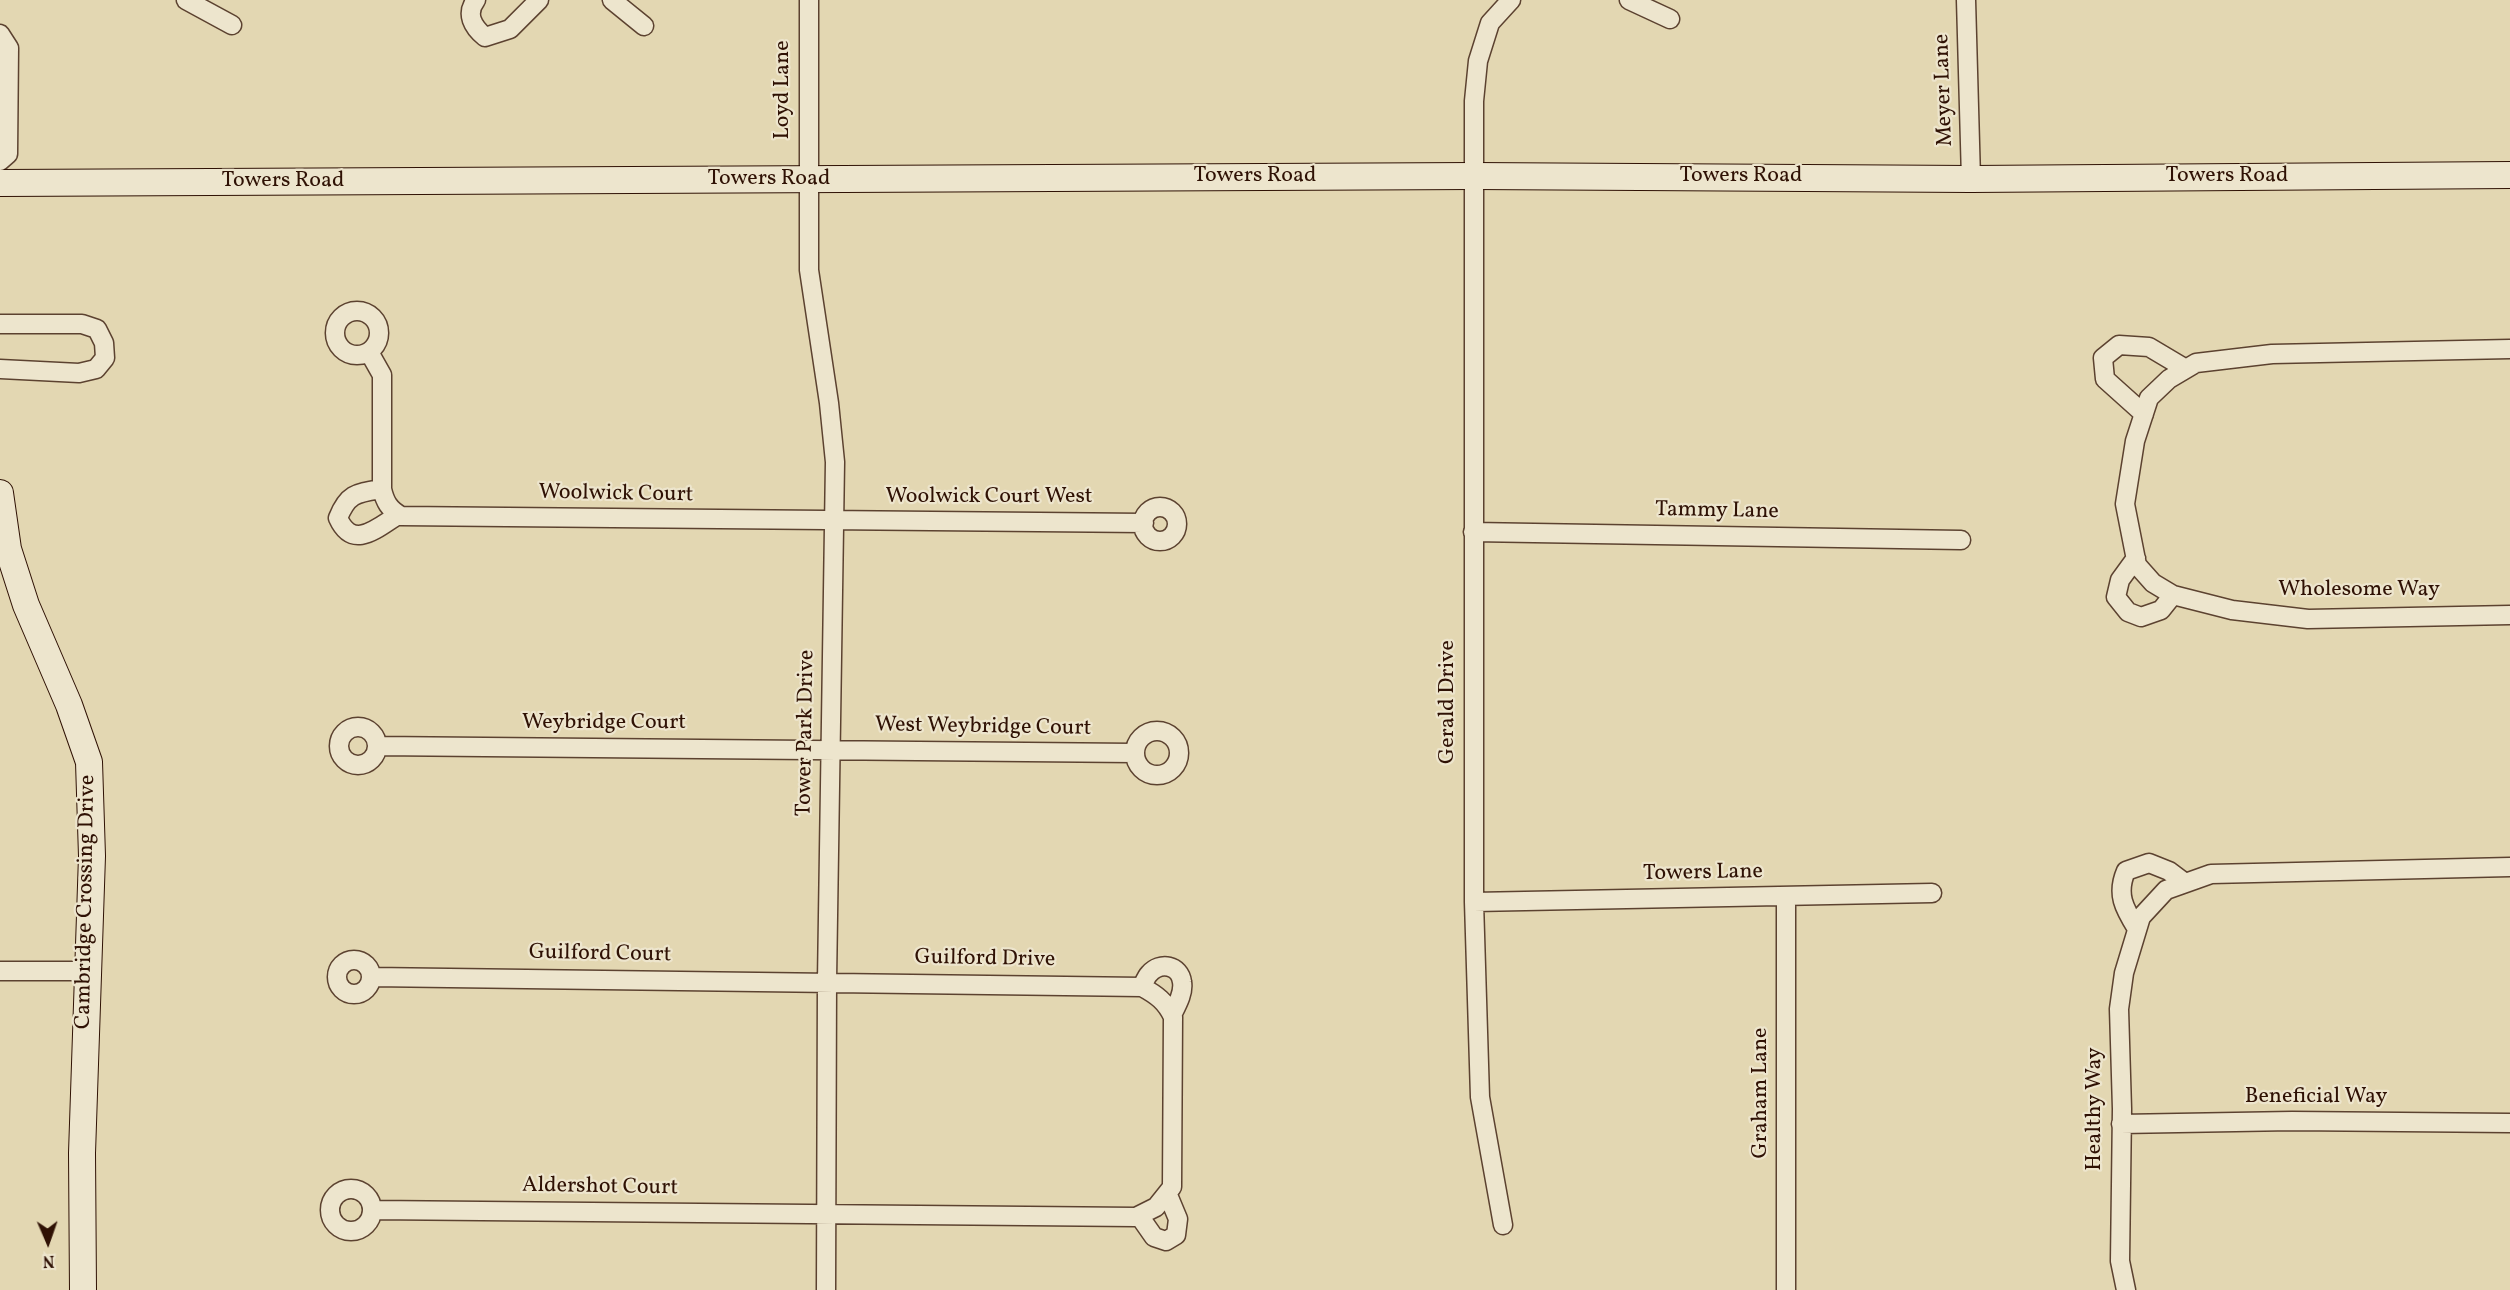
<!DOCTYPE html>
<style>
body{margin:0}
#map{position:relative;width:2510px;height:1290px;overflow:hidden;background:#e3d7b2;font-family:Vollkorn,serif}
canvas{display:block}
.north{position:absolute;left:18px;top:1212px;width:60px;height:60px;-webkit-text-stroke:4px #ede5cd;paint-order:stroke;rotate:178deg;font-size:16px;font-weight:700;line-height:24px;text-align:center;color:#2f1104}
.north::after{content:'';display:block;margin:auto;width:21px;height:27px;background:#2f1104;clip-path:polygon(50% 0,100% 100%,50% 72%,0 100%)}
</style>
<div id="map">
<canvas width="2510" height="1290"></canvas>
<div class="north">N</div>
</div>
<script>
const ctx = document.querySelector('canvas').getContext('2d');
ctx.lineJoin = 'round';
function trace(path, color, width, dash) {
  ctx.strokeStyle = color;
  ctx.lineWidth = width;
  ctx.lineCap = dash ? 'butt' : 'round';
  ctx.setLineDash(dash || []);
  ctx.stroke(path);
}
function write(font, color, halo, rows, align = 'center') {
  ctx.font = font + ' Vollkorn,serif';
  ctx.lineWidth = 4.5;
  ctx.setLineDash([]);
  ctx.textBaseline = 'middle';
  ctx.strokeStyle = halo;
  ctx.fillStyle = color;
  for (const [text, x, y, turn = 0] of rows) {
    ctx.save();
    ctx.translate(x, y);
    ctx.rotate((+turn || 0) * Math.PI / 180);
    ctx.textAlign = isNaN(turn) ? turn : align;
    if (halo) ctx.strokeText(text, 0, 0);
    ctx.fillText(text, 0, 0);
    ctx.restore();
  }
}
const street = new Path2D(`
 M186 0 232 25
 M476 0C465 14 473 27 485 37L510 29 539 0
 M612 0 644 26
 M809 0V270L829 403 835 462 827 981 826 1290
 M1629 0 1670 19
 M1966 0 1971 179
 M0 34 9 48 8 154 0 161
 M335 333a22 22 0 1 1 44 0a22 22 0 1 1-44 0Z
 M0 324H82L97 329 104 343 105 358 96 369 79 373 0 369
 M2510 349 2272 354 2196 363 2169 379 2149 398 2135 441 2125 504 2137 565 2153 583 2173 595 2232 610 2308 619 2510 615
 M369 352 382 375V489C385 502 389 509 401 516L1144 523
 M2144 414 2105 379 2103 358 2119 345 2149 347 2186 369
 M382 489C357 493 348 493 338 518 353 551 377 528 398 515
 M1143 524a17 17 0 1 1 34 0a17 17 0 1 1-34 0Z
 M1473 532 1961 540
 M2136 558 2120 580 2116 597 2128 612 2141 617 2161 610 2173 595
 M339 746a19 19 0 1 1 38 0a19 19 0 1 1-38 0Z
 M1135 753a22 22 0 1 1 44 0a22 22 0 1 1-44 0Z
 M377 746 1134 753
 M1474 902 1932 893
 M2137 929C2124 908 2116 894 2126 871L2149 863 2169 871 2185 883
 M337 977a17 17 0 1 1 34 0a17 17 0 1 1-34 0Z
 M0 971H89
 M372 977 1142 987C1157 995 1166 1002 1173 1017L1172 1187 1156 1207 1136 1217 373 1210
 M1142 987C1144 983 1146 977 1149 974 1160 961 1180 965 1182 982 1184 993 1177 1005 1172 1015
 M2121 1124 2292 1121 2510 1123
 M330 1210a21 21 0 1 1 42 0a21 21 0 1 1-42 0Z
 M1140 1217 1154 1237 1166 1241 1176 1235 1178 1219 1168 1195
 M1503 1225 1480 1097 1474 902V101L1478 61 1490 23 1511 0
 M1786 1290V896
 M2126 1290 2120 1261 2122 1109 2119 1009 2124 973 2141 917 2166 890 2211 874 2510 867`);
const secondary = new Path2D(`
 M0 183 1474 176 1971 179 2510 175
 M0 493 8 549 26 605 69 705 89 762 92 856 82 1153 83 1290`);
const streetNames = [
 ["Loyd Lane",784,90,-90],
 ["Meyer Lane",1945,90,-92],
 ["Towers Road",1255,177],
 ["Towers Road",1741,177],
 ["Towers Road",2227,177],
 ["Towers Road",769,180],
 ["Towers Road",283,182],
 ["Woolwick Court",616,495,1],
 ["Woolwick Court West",989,498],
 ["Tammy Lane",1717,512,1],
 ["Wholesome Way",2359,591],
 ["Gerald Drive",1449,702,-90],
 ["Weybridge Court",604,724],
 ["West Weybridge Court",983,728,1],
 ["Tower Park Drive",807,733,-89],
 ["Towers Lane",1703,874,-1],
 ["Cambridge Crossing Drive",87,902,-89],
 ["Guilford Court",600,955,1],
 ["Guilford Drive",985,960,1],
 ["Graham Lane",1762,1093,-90],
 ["Beneficial Way",2316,1098],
 ["Healthy Way",2096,1109,-90],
 ["Aldershot Court",600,1188,1]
];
trace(street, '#5c4230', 21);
trace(secondary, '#2f1104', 28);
trace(street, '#ede5cd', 18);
trace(secondary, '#ede5cd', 26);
write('22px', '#2f1104', '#ede5cd', streetNames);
</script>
